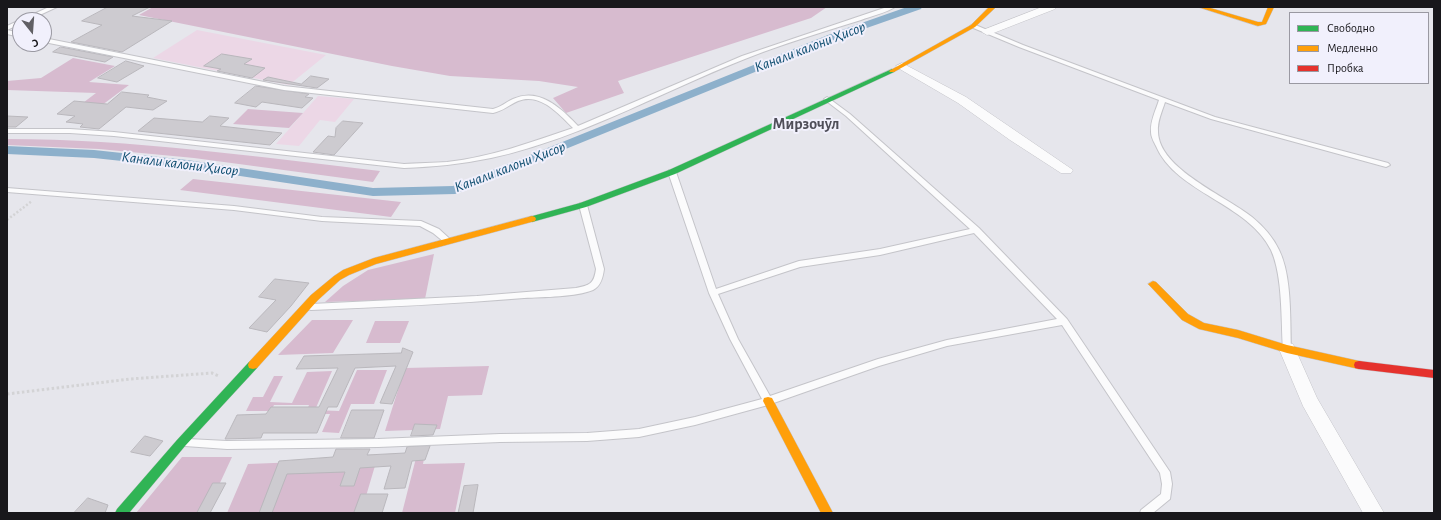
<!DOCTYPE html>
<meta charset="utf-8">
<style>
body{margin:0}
#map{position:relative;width:1441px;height:520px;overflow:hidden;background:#e6e6ec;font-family:"Alegreya Sans",sans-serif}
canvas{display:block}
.frame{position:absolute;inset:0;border:8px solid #18171b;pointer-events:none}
.legend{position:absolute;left:1289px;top:12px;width:140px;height:72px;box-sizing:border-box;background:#f1f0fc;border:1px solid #9a99a2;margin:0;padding:5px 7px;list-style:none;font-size:12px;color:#18171b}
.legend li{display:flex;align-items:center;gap:8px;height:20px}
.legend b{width:20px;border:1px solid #9a99a2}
.north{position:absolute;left:12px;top:12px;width:40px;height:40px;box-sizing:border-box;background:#f1f0fc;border:1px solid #9a99a2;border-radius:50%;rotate:163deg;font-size:11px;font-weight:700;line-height:16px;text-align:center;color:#18171b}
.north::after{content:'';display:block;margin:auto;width:14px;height:18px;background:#605f64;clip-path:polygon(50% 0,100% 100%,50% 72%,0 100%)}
</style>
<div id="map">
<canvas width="1441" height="520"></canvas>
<div class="frame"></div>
<ul class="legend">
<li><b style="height:5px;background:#30b455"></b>Свободно</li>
<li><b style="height:5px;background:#ff9f0a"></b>Медленно</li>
<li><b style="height:5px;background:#e5322d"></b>Пробка</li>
</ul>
<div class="north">С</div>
</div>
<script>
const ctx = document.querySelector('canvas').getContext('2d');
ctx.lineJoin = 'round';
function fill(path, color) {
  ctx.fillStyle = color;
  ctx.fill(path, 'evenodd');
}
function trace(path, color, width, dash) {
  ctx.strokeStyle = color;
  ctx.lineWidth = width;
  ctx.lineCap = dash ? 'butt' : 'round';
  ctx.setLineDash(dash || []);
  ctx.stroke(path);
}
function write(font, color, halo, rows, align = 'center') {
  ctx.font = font + ' "Alegreya Sans",sans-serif';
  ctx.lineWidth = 4;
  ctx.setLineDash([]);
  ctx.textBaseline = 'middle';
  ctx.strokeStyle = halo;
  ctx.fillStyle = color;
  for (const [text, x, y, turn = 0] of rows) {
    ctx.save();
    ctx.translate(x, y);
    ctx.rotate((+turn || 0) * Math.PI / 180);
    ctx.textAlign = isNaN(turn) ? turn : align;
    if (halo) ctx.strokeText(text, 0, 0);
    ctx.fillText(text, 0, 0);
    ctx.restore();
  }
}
const green = new Path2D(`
 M197 30 326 55 289 85 153 58Z
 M318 96 354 99 335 122 320 120 299 146 276 144Z`);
const forest = new Path2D(`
 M153 7H827L811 18 618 81 624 93 566 113 553 98 578 87 539 81 450 76 392 66 139 15Z
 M73 58 115 66 89 82 129 85 90 114 71 112 96 93 7 90V81L41 78Z
 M248 109 303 113 289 128 233 124Z
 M7 139C132 139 257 157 380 171L373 182 194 158 99 149 7 145Z
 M193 179 401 202 391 217 180 190Z
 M434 254 425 299 325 302 343 286 368 270Z
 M312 320H353L333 353 278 355Z
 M375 321H409L400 343H366Z
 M489 366 482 395 448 396 440 429 385 431 405 368Z
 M357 370H387L374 404H351L339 433 322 432 330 414H305L309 405H274L271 411H246L253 397H263L274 376H283L270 402 292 403 307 372 332 371 315 410 339 411Z
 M417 454H425L423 464 465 463 455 513H402Z
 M182 457H232L206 513H136Z
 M377 459 361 513H227L248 464Z`);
const canal = new Path2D(`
 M907 7H922L921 9 841 37 455 194 373 196 187 168 94 158 7 154V146L94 150 187 160 373 188 453 186 833 33Z`);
const building = new Path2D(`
 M108 7H150L132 16 172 21 122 52 71 42 102 25 82 21Z
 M61 47 113 57 105 62 53 52Z
 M222 54 252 59 244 64 265 68 252 78 217 71 221 69 204 66Z
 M126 61 144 66 117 82 98 78Z
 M311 76 329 79 317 88 263 80 268 77 301 84Z
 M256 86 309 94 305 97 313 98 302 108 262 102 256 107 235 103Z
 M122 92 149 95 147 97 167 101 153 110 126 107 99 129 80 127 83 124 66 122 75 116 57 114 74 101 107 104Z
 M7 116 28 117 16 127H7Z
 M210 116 229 118 220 126 282 133 270 145 138 131 154 118 202 122Z
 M343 121 363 123 334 155 313 152 328 136 335 137 336 128Z
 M275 279 309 283 291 306 267 332 249 328 276 300 259 297Z
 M403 348 413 352 392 404 380 403 396 366 355 368 337 407H328L317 433H263L261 438 225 439 237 415 266 414 271 407H319L338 368 296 369 304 356 401 353Z
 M352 410H384L374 438H341Z
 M415 424 437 425 433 435 411 436Z
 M145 436 163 441 150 456 131 452Z
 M430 446 425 460 412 461 405 488 384 489 391 466 360 468 354 486H340L345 472 287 474 272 513H259L279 461 333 457 336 449H370L367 455 405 453 407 447Z
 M213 483H226L210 513H197Z
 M478 485 473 513H458L464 486Z
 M361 494H388L382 513H354Z
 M88 498 108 505 105 513H74Z`);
const pathFar1 = new Path2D(`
 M7 220 32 201`);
const path = new Path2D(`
 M7 394 130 379 212 373 219 376`);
const lane = new Path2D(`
 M49 7H57L29 20H21Z
 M887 7H895C886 13 871 16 861 20 829 30 796 40 763 52 673 85 585 138 491 158 462 164 433 167 404 168L114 136 70 133H7V129H70L114 132 404 164C418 163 433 163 447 162 491 157 532 142 573 128 559 114 540 92 518 101 509 105 503 111 493 113L284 90 44 42V38L284 86 493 109C501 107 506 102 513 99 539 87 561 108 578 126L742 56Z
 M20 20V24L7 30V26Z
 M973 24 1023 45 1215 117 1388 163 1390 165 1386 167 1211 119 1165 102C1162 112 1157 121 1158 132 1159 169 1226 196 1252 217 1263 226 1273 237 1279 250 1292 276 1290 320 1291 349L1290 351 1287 352 1284 351 1283 349C1281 321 1283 276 1271 250 1248 203 1176 193 1156 146 1154 142 1151 137 1151 132 1150 121 1156 110 1159 100L1019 47 971 27 970 26Z
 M7 30 20 33V37L7 34Z
 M827 97 850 114 979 228 1067 319 1170 472 1172 484 1170 499 1153 513H1140L1141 510 1161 494 1162 484 1160 473 1062 325 947 346 879 366 768 405 695 425 639 437 587 441 500 442 378 447 227 449 185 446 183 443 185 440 188 439 227 441 378 439 500 434 587 433 639 429 695 417 762 399 730 339 709 293 668 172 669 170H672L676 172 716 289 799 261 880 249 970 229 846 116 825 100 824 99ZM974 233 1057 319 947 340 878 359 770 396 738 339 718 294 800 267 880 255Z
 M7 188 234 206 322 217 421 221 439 229 451 240 450 242H444L433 233 420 226 322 221 234 210 7 192Z
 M580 203H583L587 205 604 269C603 277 601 286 593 290 576 297 544 297 524 298 453 304 382 307 311 310L308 309 307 307 308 305 311 304 477 296 576 288C590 285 594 284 596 269L579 205Z`);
const street = new Path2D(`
 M1042 7H1056L1055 9 991 34 987 35 982 32 983 30Z
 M902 63 966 97 1073 170 1071 173H1061L1010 140 958 103 898 68 896 66Z
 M1287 343 1293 344 1317 398 1384 513H1363L1303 406 1279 349 1281 344Z`);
const fast = new Path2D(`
 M892 69 895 71 894 72 675 174 586 207 532 222 528 219 529 217 580 203 669 170Z
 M253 361 257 362 258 365 257 368 185 446 129 513H115L117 509 177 440 249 362Z`);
const slow = new Path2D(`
 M989 7H996L975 27 894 72H890L889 71 971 25Z
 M1198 7H1207L1258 22H1262L1268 7H1274L1266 24 1258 26Z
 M532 216 535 217 536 219 535 221 376 264 349 275 340 280 318 300 257 368 253 369 249 368 248 365 249 362 311 295 334 276 343 270 374 258Z
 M1153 281 1156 282 1188 314 1204 323 1238 330 1287 345 1359 361 1363 362 1364 365 1363 368 1359 369 1287 353 1238 338 1199 329 1182 320 1150 286 1148 284Z
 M768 397 772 398 833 513H821L763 401 764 398Z`);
const jam = new Path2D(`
 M1359 361 1434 370V378L1359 369 1355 368 1354 365 1355 362Z`);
const waterNames = [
 ["Канали калони Ҳисор",810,47,-21],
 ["Канали калони Ҳисор",180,164,7],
 ["Канали калони Ҳисор",510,167,-21]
];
const quarterNames = [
 ["Мирзочӯл",806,124]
];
fill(green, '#ecd7e6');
fill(forest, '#d7bbcf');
fill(canal, '#8db0cb');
fill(building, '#cdcbd0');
trace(building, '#b9b7bc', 1);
trace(lane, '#c4c4c9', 2);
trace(street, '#c4c4c9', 1);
trace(fast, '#c4c4c9', 1);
trace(slow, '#c4c4c9', 1);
trace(jam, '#c4c4c9', 1);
trace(pathFar1, '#d3d3d5', 2.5, [2, 2]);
trace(path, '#d3d3d5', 3, [2.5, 2.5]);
fill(lane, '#fbfbfc');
fill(street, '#fbfbfc');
fill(fast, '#30b455');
fill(slow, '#ff9f0a');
fill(jam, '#e5322d');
write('italic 15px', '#0b4b6e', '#f1f0fc', waterNames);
write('bold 16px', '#4f4e59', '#f1f0fc', quarterNames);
</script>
